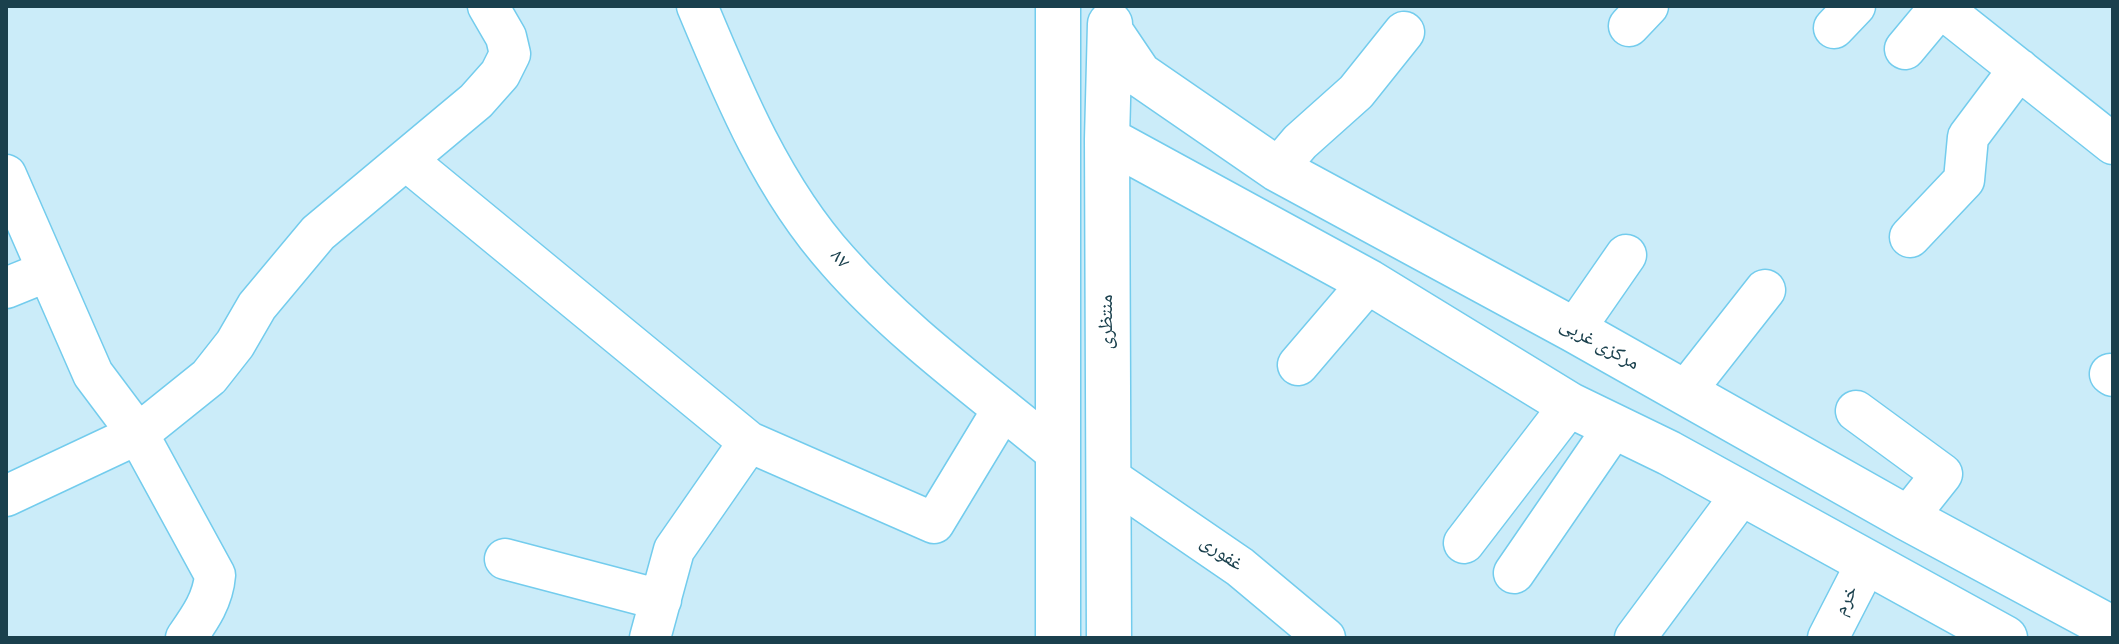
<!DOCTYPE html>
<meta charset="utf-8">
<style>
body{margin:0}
#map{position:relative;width:2119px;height:644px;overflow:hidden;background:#cbecf9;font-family:"Source Sans 3",sans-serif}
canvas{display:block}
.frame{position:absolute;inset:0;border:8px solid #1a404d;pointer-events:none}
</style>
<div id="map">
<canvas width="2119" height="644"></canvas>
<div class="frame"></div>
</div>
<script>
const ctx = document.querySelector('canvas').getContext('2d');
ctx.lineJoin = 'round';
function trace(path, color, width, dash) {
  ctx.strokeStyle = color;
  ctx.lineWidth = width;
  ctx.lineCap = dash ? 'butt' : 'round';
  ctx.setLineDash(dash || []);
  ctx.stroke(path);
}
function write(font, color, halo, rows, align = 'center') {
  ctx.font = font + ' "Source Sans 3","Noto Naskh Arabic",sans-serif';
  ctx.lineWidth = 6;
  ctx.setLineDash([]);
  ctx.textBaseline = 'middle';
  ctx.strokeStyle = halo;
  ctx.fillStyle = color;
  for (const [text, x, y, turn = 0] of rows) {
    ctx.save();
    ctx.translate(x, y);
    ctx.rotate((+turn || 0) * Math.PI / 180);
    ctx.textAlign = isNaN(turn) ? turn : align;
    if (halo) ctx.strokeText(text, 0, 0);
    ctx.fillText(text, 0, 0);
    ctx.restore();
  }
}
const minor = new Path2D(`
 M697 6C734 95 773 189 838 261 902 334 984 392 1058 454
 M1939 6 2113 144
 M1629 26 1648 6
 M1834 28 1855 6
 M1905 49 1940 7
 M406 160 749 442 674 550 650 638
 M1277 169 1300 142 1356 92 1404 32
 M6 175 93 374 138 434 215 575C213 600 200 618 186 638
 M1910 237 1964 180 1968 137 2019 69
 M6 288 48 271
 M1574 330 1626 255
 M1298 365 1369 282
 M2110 374 2113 376
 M1684 393 1765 290
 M1856 411 1942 474 1907 518
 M749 442 934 523 1003 409
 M1110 478 1240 567 1325 638
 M6 496 138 434 209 377 235 344 257 306 318 233 476 101 500 74 510 54 506 37 488 6
 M1464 543 1570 405
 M505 559 661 600
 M1514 573 1615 426
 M1635 638 1742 494
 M1828 638 1866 564`);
const major = new Path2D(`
 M1058 6V638
 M1110 31 1139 74 1277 169 1574 330 1907 518 2113 629
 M1107 139 1369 282 1570 405 1669 453 2005 638
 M1109 638 1107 139 1110 24`);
const streetNames = [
 ["۸۷",839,260,49],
 ["منتظری",1108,322,-90],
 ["مرکزی غربی",1599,345,29],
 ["غفوری",1221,554,35],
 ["خرم",1847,601,-63]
];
trace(minor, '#73cced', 43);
trace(major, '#73cced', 47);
trace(minor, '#fff', 40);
trace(major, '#fff', 44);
write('20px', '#1a404d', '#fff', streetNames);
</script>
